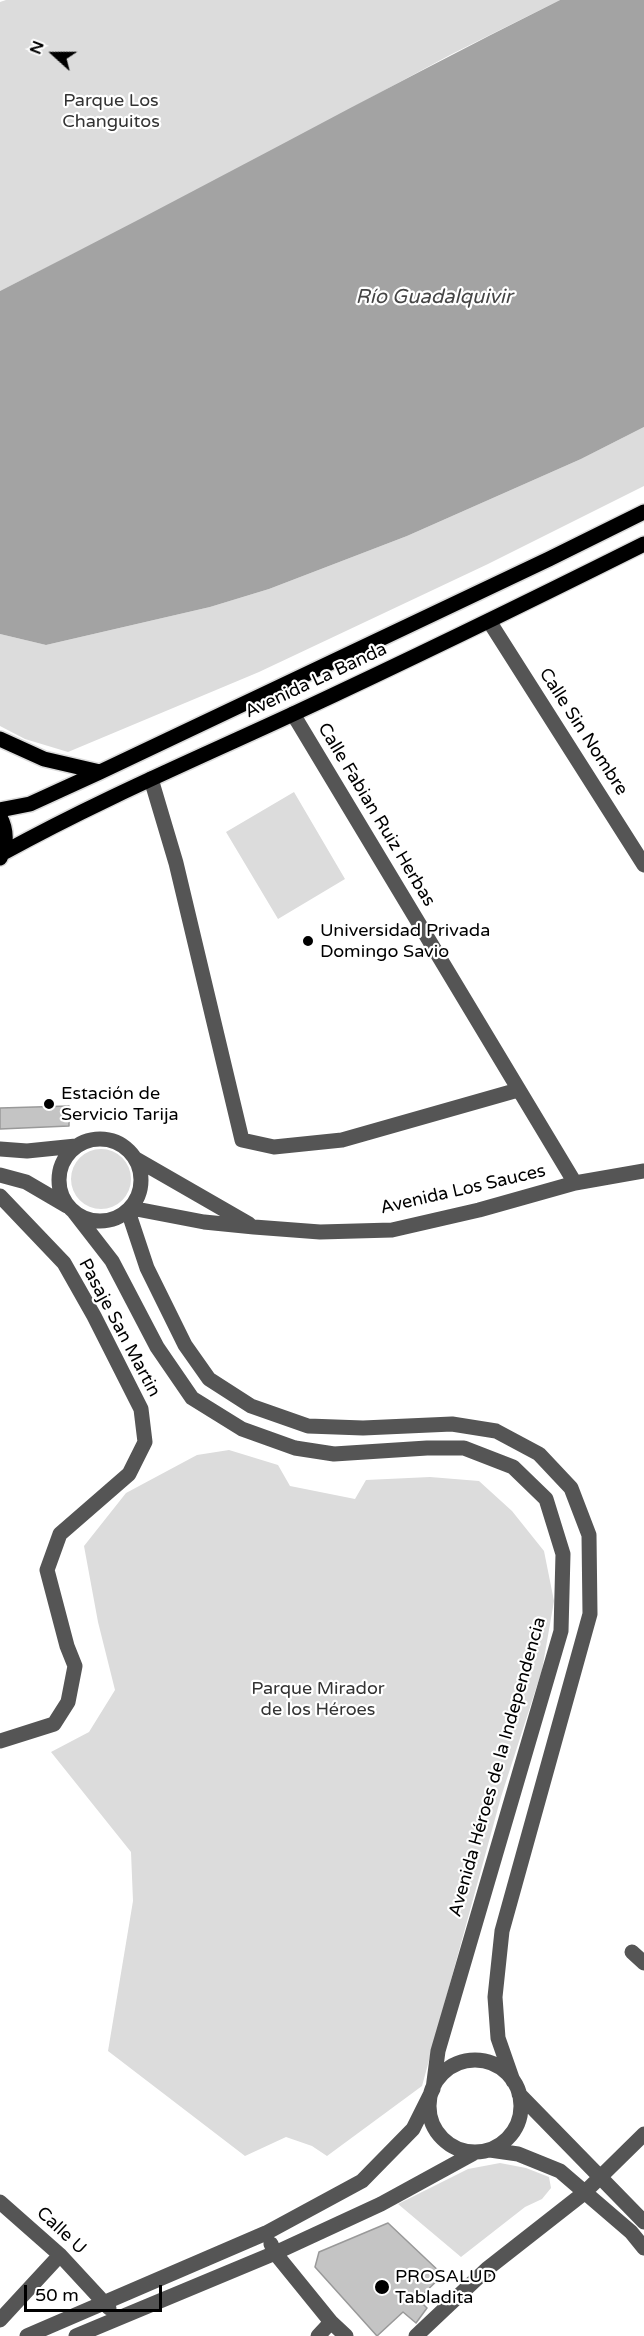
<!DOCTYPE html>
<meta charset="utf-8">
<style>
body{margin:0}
#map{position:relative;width:644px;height:2336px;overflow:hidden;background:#fff;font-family:"Varela Round",sans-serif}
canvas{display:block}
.north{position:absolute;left:24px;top:24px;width:60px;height:60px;-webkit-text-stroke:4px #fff;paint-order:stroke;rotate:291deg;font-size:16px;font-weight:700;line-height:24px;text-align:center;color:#000}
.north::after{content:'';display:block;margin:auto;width:21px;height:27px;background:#000;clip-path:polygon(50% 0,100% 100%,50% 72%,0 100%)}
.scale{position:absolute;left:24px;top:2285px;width:138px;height:27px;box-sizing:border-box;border:3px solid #000;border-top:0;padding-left:8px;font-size:18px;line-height:21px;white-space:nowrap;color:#000;-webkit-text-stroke:4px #fff;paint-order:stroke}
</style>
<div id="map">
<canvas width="644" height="2336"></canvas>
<div class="north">N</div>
<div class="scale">50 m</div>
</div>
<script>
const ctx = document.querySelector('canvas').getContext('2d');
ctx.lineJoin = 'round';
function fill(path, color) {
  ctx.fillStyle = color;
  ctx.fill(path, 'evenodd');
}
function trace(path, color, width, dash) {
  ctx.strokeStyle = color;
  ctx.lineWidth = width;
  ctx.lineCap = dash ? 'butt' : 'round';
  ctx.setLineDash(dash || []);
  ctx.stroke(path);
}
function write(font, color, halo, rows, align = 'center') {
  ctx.font = font + ' "Varela Round",sans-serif';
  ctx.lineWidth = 4.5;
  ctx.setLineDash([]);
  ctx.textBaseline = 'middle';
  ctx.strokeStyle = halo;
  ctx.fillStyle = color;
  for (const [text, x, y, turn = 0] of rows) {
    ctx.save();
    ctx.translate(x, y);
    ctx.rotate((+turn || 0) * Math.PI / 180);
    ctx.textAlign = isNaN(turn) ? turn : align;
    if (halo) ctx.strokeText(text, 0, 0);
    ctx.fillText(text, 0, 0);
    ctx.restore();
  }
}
const green = new Path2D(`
 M6 0H560L450 55 188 196 0 291V2Z
 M644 427V486L488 564 259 672 68 752 25 739 0 726V634L46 645 210 607 269 589 407 536 581 459Z
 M294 792 345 879 278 919 226 832Z
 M71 1179a30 30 0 1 1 60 0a30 30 0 1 1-60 0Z
 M229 1450 278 1465 290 1486 355 1499 366 1480 430 1477 479 1481 512 1511 544 1551 554 1601 542 1670 501 1797 422 2086 327 2156 312 2146 286 2137 245 2156 108 2051 133 1901 131 1852 51 1752 89 1732 115 1690 98 1622 84 1546 126 1493 197 1455Z
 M500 2163 526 2168 549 2177 551 2188 542 2199 525 2207 461 2257 398 2204 468 2169Z`);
const water = new Path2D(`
 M560 0H644V427L581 459 407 536 269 589 210 607 46 645 0 634V291C188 196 372 94 560 0Z`);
const building = new Path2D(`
 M69 1106V1126L0 1129V1108Z
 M388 2223 443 2275 418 2299 427 2308 416 2323 403 2312 377 2336 315 2267 319 2252Z`);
const minor = new Path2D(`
 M489 621 644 865
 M293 714 575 1183
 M151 779 176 863 242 1140 274 1147 342 1140 518 1090
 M59 1180a41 41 0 1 1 82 0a41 41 0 1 1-82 0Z
 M0 1149 27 1151 76 1146
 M136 1159 249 1224
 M0 1175 26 1182 67 1206
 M0 1196 64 1263 94 1316 141 1409 145 1442 129 1474 60 1534 47 1570 67 1646 75 1666 68 1702 54 1724 0 1741
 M131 1208 204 1222 254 1227 320 1232 392 1230 479 1210 575 1183 644 1171
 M128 1211 147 1268 185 1345 209 1379 251 1406 308 1426 363 1428 452 1424 496 1431 539 1454 571 1488 589 1535 590 1614 502 1931 495 1997 498 2038 513 2081
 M632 1952 644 1963
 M429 2106a46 46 0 1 1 92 0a46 46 0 1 1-92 0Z
 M519 2094 644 2222
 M490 2150 518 2154 560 2171 631 2232 644 2248
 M0 2202 60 2255 109 2308
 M271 2244 275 2253 331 2322 346 2336
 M0 2320 60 2255
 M27 2336 266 2233 362 2181 413 2129 433 2089 438 2051 561 1631 563 1554 546 1499 513 1467 464 1448H427L334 1454 295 1448 242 1429 192 1398 157 1347 112 1261 74 1212
 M76 2336 275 2253 381 2204 476 2152
 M318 2336 331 2322
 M416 2336 487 2269 584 2193 644 2134`);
const major = new Path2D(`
 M0 739 44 759 100 772
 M0 810 30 804 100 772 549 559 644 512
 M0 817C7 830 7 845 0 858
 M3 853C97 801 196 759 293 714 411 659 528 602 644 544`);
const markers = [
 [308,941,6,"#000"],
 [49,1104,6,"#000"],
 [382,2287,8,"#000"]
];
const parkNames = [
 ["Parque Los",111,101],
 ["Changuitos",111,122],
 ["Parque Mirador",318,1689],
 ["de los Héroes",318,1710]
];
const streetNames = [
 ["Avenida La Banda",316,681,-25],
 ["Calle Sin Nombre",583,732,57],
 ["Calle Fabian Ruiz Herbas",376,815,59],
 ["Avenida Los Sauces",463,1190,-13],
 ["Pasaje San Martin",119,1328,62],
 ["Avenida Héroes de la Independencia",498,1767,-74],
 ["Calle U",61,2231,43]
];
const poiNames = [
 ["Universidad Privada",320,931],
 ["Domingo Savio",320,952],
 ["Estación de",61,1094],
 ["Servicio Tarija",61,1115],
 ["PROSALUD",395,2277],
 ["Tabladita",395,2298]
];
const waterNames = [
 ["Río Guadalquivir",434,298]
];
fill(green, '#dcdcdc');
fill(water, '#a3a3a3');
fill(building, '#c4c4c4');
trace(building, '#999', 1.5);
trace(major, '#dbdbdb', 18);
trace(minor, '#555', 15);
trace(major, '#000', 15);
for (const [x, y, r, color] of markers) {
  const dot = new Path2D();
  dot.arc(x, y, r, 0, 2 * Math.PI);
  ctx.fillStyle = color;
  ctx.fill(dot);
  trace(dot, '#fff', 2);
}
write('18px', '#333', '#fff', parkNames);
write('18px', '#000', '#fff', streetNames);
write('18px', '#000', '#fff', poiNames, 'left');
write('italic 20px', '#444', '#fff', waterNames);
</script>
